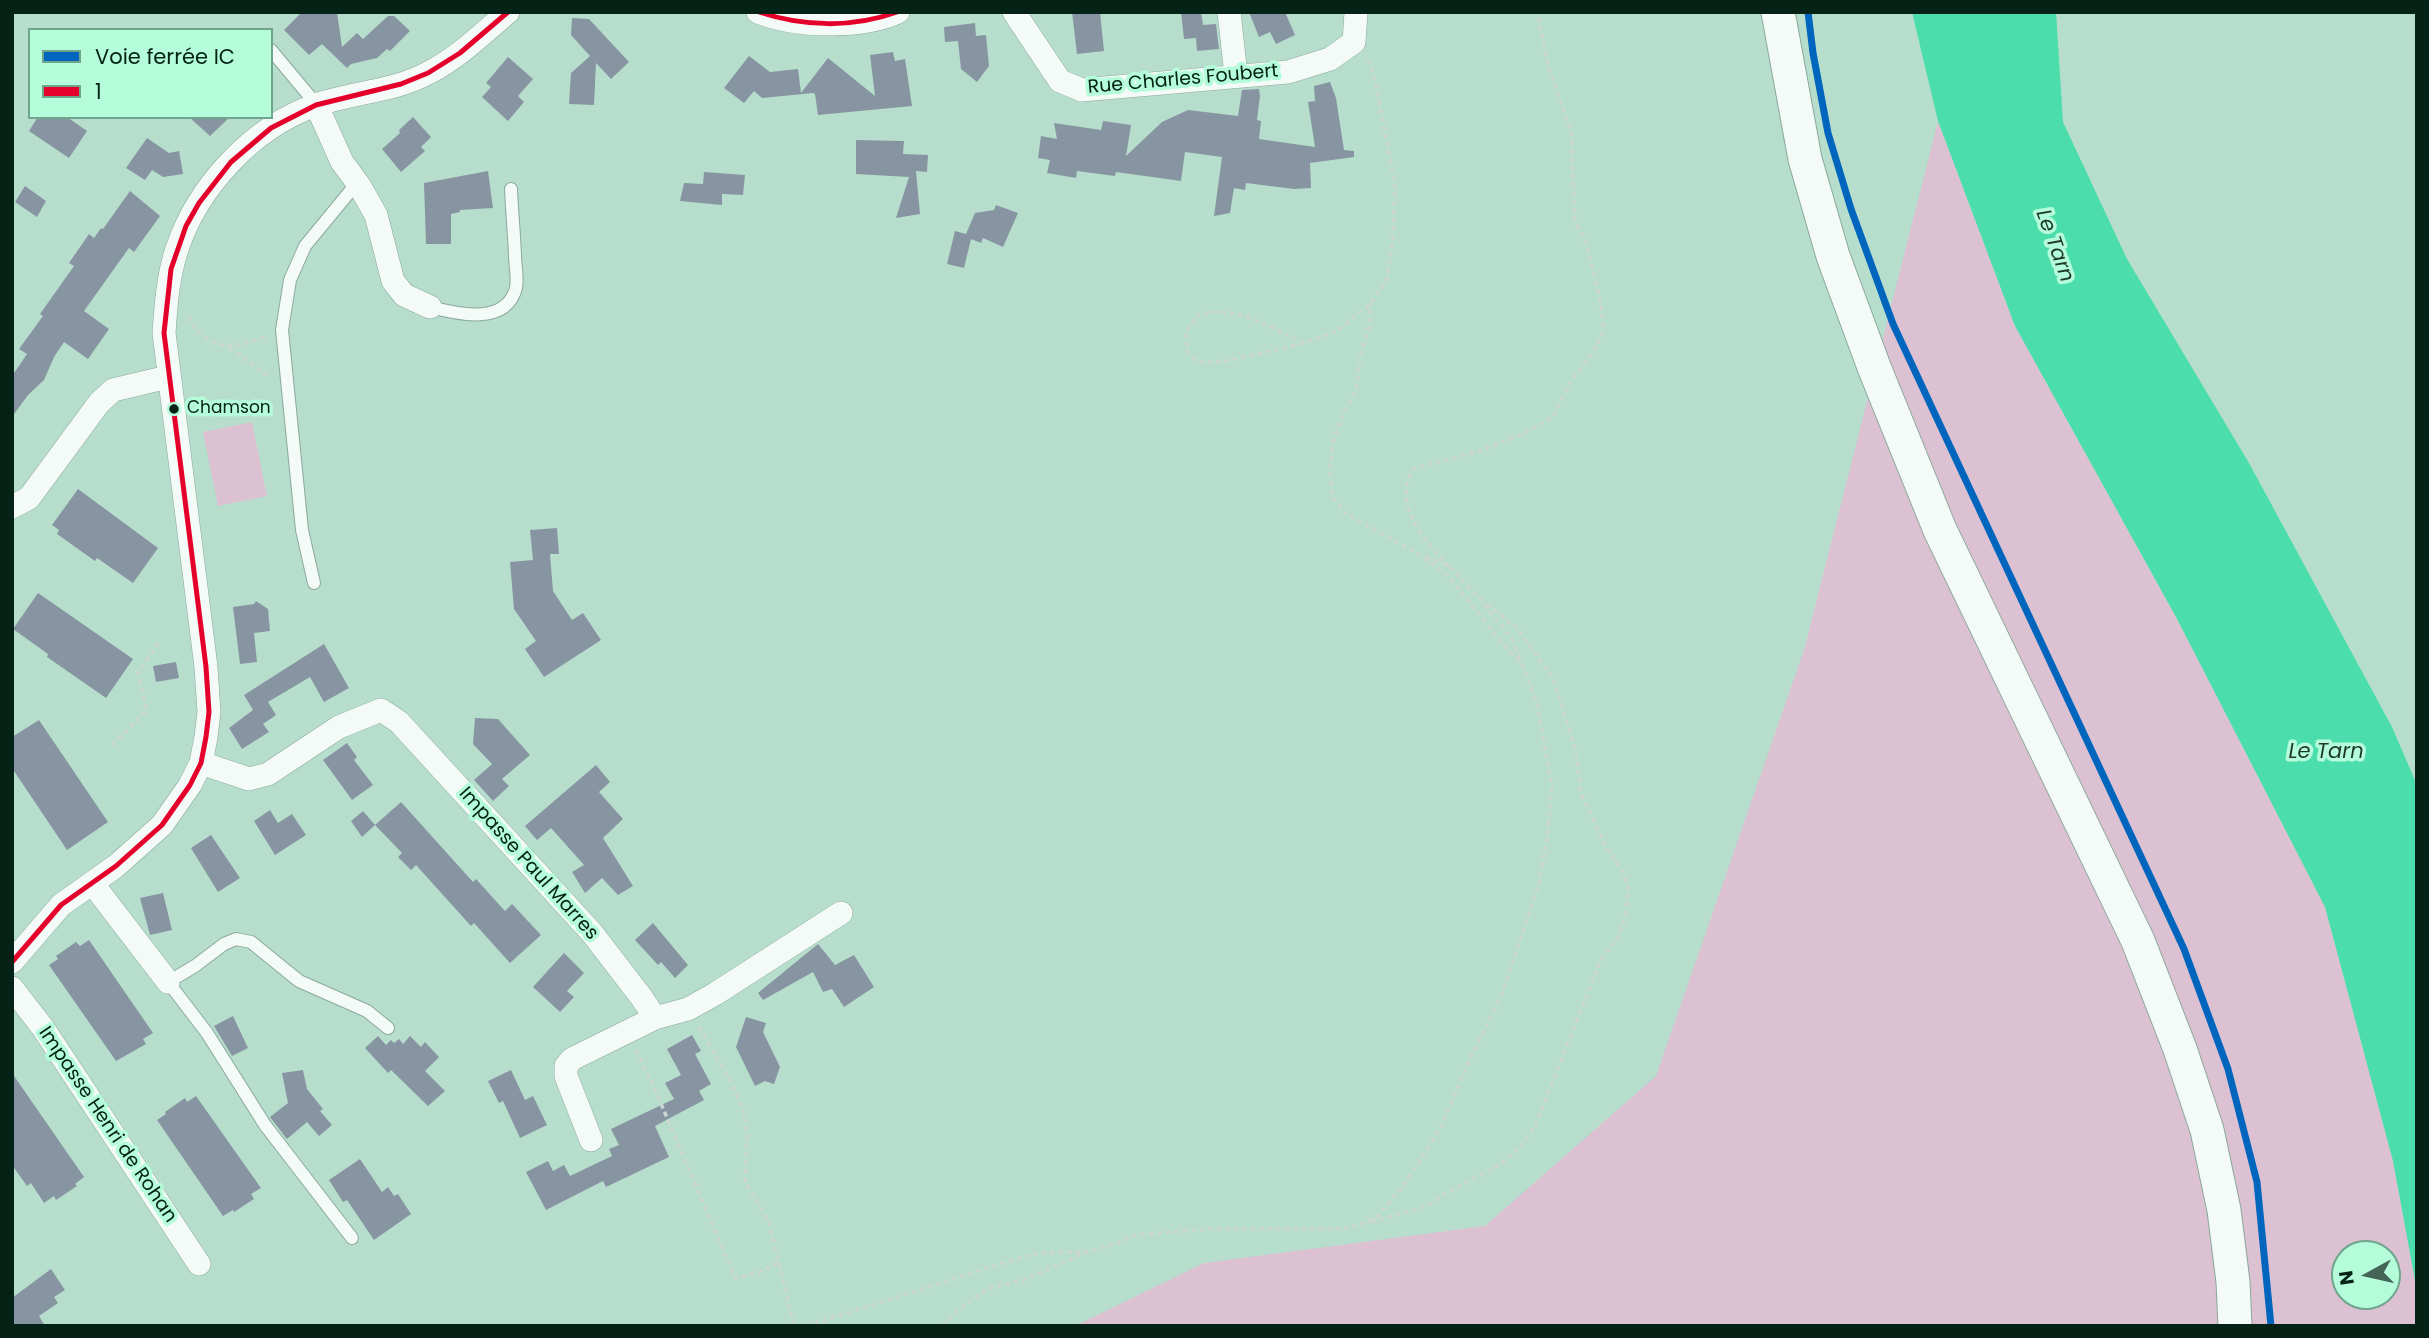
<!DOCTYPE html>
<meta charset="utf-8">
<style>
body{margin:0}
#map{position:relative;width:2429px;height:1338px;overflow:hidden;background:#b7decc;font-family:Poppins,sans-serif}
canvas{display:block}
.frame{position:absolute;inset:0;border:14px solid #042216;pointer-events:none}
.legend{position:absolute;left:28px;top:28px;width:245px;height:91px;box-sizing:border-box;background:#b4fcda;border:2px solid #6ea58c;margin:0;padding:9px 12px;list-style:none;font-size:21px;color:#042216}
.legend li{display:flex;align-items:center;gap:14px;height:35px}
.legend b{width:35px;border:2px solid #6ea58c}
.north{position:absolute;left:2331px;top:1240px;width:70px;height:70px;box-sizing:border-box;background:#b4fcda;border:2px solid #6ea58c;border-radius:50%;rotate:262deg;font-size:19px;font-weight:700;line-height:28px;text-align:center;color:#042216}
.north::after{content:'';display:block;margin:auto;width:24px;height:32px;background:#436456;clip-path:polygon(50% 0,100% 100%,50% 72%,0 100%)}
</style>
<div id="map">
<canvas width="2429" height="1338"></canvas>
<div class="frame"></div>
<ul class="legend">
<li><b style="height:9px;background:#0065bd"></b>Voie ferrée IC</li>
<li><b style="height:9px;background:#e4002b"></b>1</li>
</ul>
<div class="north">N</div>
</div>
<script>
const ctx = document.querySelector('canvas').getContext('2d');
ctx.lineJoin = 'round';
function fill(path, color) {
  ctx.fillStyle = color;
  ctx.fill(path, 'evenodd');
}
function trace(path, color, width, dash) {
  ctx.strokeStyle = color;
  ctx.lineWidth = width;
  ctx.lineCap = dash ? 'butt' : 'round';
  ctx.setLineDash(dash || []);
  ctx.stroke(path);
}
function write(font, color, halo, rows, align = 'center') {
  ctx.font = font + ' Poppins,sans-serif';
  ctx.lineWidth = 7;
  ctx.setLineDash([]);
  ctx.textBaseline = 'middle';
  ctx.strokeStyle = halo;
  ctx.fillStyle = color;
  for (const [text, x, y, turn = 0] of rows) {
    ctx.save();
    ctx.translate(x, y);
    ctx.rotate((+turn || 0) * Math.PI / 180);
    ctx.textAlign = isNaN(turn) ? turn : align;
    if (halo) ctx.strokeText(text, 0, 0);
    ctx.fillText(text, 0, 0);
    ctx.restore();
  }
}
const green = new Path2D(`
 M1938 121 2015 326 2176 617 2325 907 2393 1161 2417 1291V1326H1075L1204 1263 1485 1226 1656 1076 1804 650ZM2345 1254H2387V1296H2345Z
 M252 422 267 496 218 506 203 432Z`);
const water = new Path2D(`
 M1912 12H2056L2063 122 2127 259 2249 463 2392 727 2417 785V1291L2393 1161 2325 907 2176 617 2015 326 1938 121Z`);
const building = new Path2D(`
 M302 12H337L342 47 357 33 363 39 388 16H394L410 31 390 51 387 49 377 58 351 64 347 68 322 44 309 55 284 30Z
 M1072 12H1100L1104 51 1077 54Z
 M1181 12H1201L1203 25 1216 24 1219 49 1197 51 1196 38 1184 39Z
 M1249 12H1285L1295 35 1276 44 1270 32 1259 37Z
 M572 18 589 19 629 62 611 79 596 63 594 105 569 104 571 73 590 56 571 35Z
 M975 23 976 36 986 35 989 66 977 82 961 69 958 41 945 42 944 27Z
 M893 52 895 61 905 59 912 106 818 115 815 94 813 93 762 98 754 91 744 103 724 88 749 56 770 72 798 69 801 93 828 58 875 96 870 55Z
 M508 57 533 79 518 96 524 102 508 121 482 97 491 87 486 83Z
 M1330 82 1336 98 1344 150 1354 151V157L1310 163 1311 188 1294 189 1246 183 1245 190 1234 188 1230 213 1214 216 1222 157 1185 152 1181 181 1116 172 1115 176 1077 171 1076 178 1047 173 1050 160 1038 158 1041 136 1057 139 1054 123 1101 130 1103 121 1131 125 1126 156 1162 122 1188 110 1238 116 1242 90 1259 89 1260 96 1257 120 1261 121 1259 139 1315 147 1308 102 1315 101 1314 86Z
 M38 117H67L87 131 69 158 29 131Z
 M189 117H230L210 136Z
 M413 117 431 137 421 147 425 151 401 172 382 149 400 133 399 130Z
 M147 138 169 153 179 151 183 174 163 177 152 170 145 180 126 168Z
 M856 140 904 141 903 154 928 155 927 172 916 171 920 214 896 218 909 177 856 174Z
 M488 171 493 208 460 210V212L451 214V244H426L424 183Z
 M704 172 745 175 743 195 722 194V205L680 201 684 183 703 184Z
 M25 186 46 201 37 217 15 202Z
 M130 191 160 216 134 252 129 248 84 311 109 329 88 359 64 342 54 357 44 380 28 395 12 417V376L27 354 19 349 43 316 40 314 74 266 69 263 89 234 94 238 101 228 103 229Z
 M996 205 1018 213 1003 247 983 238 981 243 971 239 964 268 947 264 955 231 966 234 975 213 994 210Z
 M78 489 158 548 133 583 97 558 95 561 57 534 59 530 52 525Z
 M557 528 559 554H550L553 591 572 620 583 613 601 640 544 677 525 649 536 641 514 609 510 562 533 560 530 530Z
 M38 593 133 659 106 698 47 657 48 654 13 629Z
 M256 601 268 609 270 631 254 633 257 662 240 664 233 607 254 604Z
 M324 644 349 688 324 702 310 677 268 702 276 715 263 724 269 732 242 749 229 728 253 710 244 695Z
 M176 662 179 678 156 682 153 666Z
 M475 718 498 719 530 755 502 779 509 786 493 801 474 780 492 764 473 744Z
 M39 720 108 822 67 850 12 768V737Z
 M347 743 357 757 354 760 373 785 352 800 323 760Z
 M596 765 610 782 599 792 623 819 603 838 633 886 618 895 602 878 585 893 572 872 584 865 551 828 537 840 525 826Z
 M401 802 473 882 476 879 505 911 512 904 541 935 510 963 474 923 471 926 416 865 411 870 398 857 402 853 375 825Z
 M270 810 278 823 292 814 306 835 275 855 254 821Z
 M363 811 375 825 362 837 351 821Z
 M211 835 240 878 218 892 191 848Z
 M163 893 172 930 150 935 140 898Z
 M653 923 688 965 675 978 661 962 658 965 635 940Z
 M89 940 153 1033 143 1039 146 1044 116 1061 49 965 58 959 56 956 76 942 80 946Z
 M818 944 835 965 854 955 874 987 844 1007 832 989 823 992 813 972 763 1000 758 993Z
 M564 953 584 973 567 991 574 997 560 1012 533 987Z
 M233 1016 248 1048 232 1056 214 1026Z
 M746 1017 766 1023 763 1032 780 1067 774 1084 765 1081 755 1086 736 1047Z
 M692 1035 701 1051 695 1054 711 1084 699 1091 704 1100 655 1126 669 1157 606 1187 603 1181 546 1210 526 1172 548 1161 553 1171 564 1165 570 1176 612 1156 609 1149 619 1145 611 1129 674 1099 665 1083 681 1075 667 1049Z
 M378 1036 386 1045 391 1040 394 1043 399 1039 403 1044 410 1036 421 1047 425 1042 439 1057 425 1071 445 1091 428 1106 391 1070 388 1073 365 1048Z
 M303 1070 307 1089 323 1109 320 1111 332 1125 319 1136 307 1122 287 1139 270 1117 288 1103 282 1073Z
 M511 1070 525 1100 533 1096 547 1125 520 1138 503 1101 499 1103 488 1081Z
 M12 1073 84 1177 75 1184 77 1186 56 1200 54 1196 44 1203 31 1183 27 1186 12 1165Z
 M196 1096 261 1188 251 1194 254 1199 234 1212 233 1210 223 1216 157 1120 166 1114 165 1112 185 1098 187 1102Z
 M360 1159 382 1192 388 1187 394 1196 398 1194 411 1214 374 1240 347 1200 343 1202 329 1180Z
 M51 1269 65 1290 54 1297 58 1303 39 1316 45 1326H16L12 1320V1298Z`);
const path = new Path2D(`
 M188 317C209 352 232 350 267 336
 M1305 343C1268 328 1241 305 1199 314L1186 331 1187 351 1198 362 1226 361 1305 343 1337 331 1371 303 1387 279 1393 237 1395 183 1372 67 1367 60
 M229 348 270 377
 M1426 557 1449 566 1480 599
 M1449 566C1424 543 1392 502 1413 469L1479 451 1523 434 1553 417 1571 381 1593 352 1602 334 1603 320 1598 290 1586 243 1575 222 1571 132 1548 66 1537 12
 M1484 605 1512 639 1522 662
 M112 745 147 710 138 672 161 640
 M699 1027 731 1082 743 1110 747 1135 745 1181 769 1222 794 1326
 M636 1050 654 1087 735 1278 760 1272 779 1262
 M1371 1222 1428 1206 1442 1195 1498 1166 1519 1148 1534 1128 1601 960 1620 934 1626 912 1628 887 1624 873 1607 849 1581 793 1576 752 1554 680 1518 629 1479 597
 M806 1326 1032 1254 1089 1251 1116 1244 1134 1235 1208 1229H1344L1362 1224 1379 1215 1406 1182 1440 1129 1472 1054 1500 999 1539 883 1547 839 1552 786 1536 700 1522 664 1502 643 1450 578 1420 555 1346 514 1333 497 1330 474 1332 445 1344 411 1356 392 1360 357 1369 326 1371 303
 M943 1326 958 1310 987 1289 1023 1280 1087 1252`);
const lane = new Path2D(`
 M271 50 316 104
 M430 307C457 314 506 326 516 288 518 278 515 265 515 255 514 233 512 211 511 189
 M314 583 302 530 282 330 290 280 305 246 352 189 359 185
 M352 1238 265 1125 207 1033 168 982 195 966 224 944 236 939 251 942 299 981 367 1011 388 1028`);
const street = new Path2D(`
 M758 12C795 27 861 29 898 12
 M1014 12 1060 81 1082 90 1288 72 1330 59 1354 42 1356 12
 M1229 12 1236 75
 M316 104 342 162 359 185 376 215 393 281 404 295 430 307
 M12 507 29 498 99 403 113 390 168 377
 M201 763 249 779 268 774 339 727 381 710 399 722 592 933 642 998 655 1018 688 1009 715 994 841 913
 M92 883 168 982
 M12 962 61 905 116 866 162 825 190 785 201 763 206 737 209 712 206 667 164 333C166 304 168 276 177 249 198 186 253 127 316 105 353 92 393 92 428 73 458 58 482 34 508 12
 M12 988 43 1028 199 1264
 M591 1140 566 1076V1066L572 1059 655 1018`);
const secondary = new Path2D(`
 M1778 12 1805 159 1833 256 1874 367 1940 530 2138 941 2180 1049 2207 1130 2224 1210 2233 1282 2235 1326`);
const bus1 = new Path2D(`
 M759 12C804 27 853 28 897 12
 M12 962 61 905 116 866 162 825 190 785 201 763 206 737 209 712 206 667 164 333 171 269 186 226 199 203 231 162 271 128 316 105 401 84 428 73 460 53 508 12`);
const rail1 = new Path2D(`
 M1808 12 1813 53 1828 133 1851 209 1893 324 2184 949 2228 1069 2257 1182 2271 1326`);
const markers = [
 [174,409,6,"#042216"]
];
const busNames = [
 ["Chamson",187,409]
];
const streetNames = [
 ["Rue Charles Foubert",1183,80,-5],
 ["Impasse Paul Marres",528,864,48],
 ["Impasse Henri de Rohan",107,1125,56]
];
const waterNames = [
 ["Le Tarn",2054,246,70],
 ["Le Tarn",2326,753]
];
fill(green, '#dcc1d3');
fill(water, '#4cddac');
fill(building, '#8795a2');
trace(lane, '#8aa99b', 14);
trace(street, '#8aa99b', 24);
trace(secondary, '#8aa99b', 35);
trace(path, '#cbd8d2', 3.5, [5, 3.5]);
trace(lane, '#f4faf7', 12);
trace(street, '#f4faf7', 23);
trace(secondary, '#f4faf7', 33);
trace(bus1, '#e4002b', 5);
trace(rail1, '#0065bd', 7);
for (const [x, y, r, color] of markers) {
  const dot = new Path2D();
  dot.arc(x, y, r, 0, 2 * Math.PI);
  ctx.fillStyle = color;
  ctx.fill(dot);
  trace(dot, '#b4fcda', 2.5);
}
write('17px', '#042216', '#b4fcda', busNames, 'left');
write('19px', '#042216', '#b4fcda', streetNames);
write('italic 21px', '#1d372c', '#b4fcda', waterNames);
</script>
